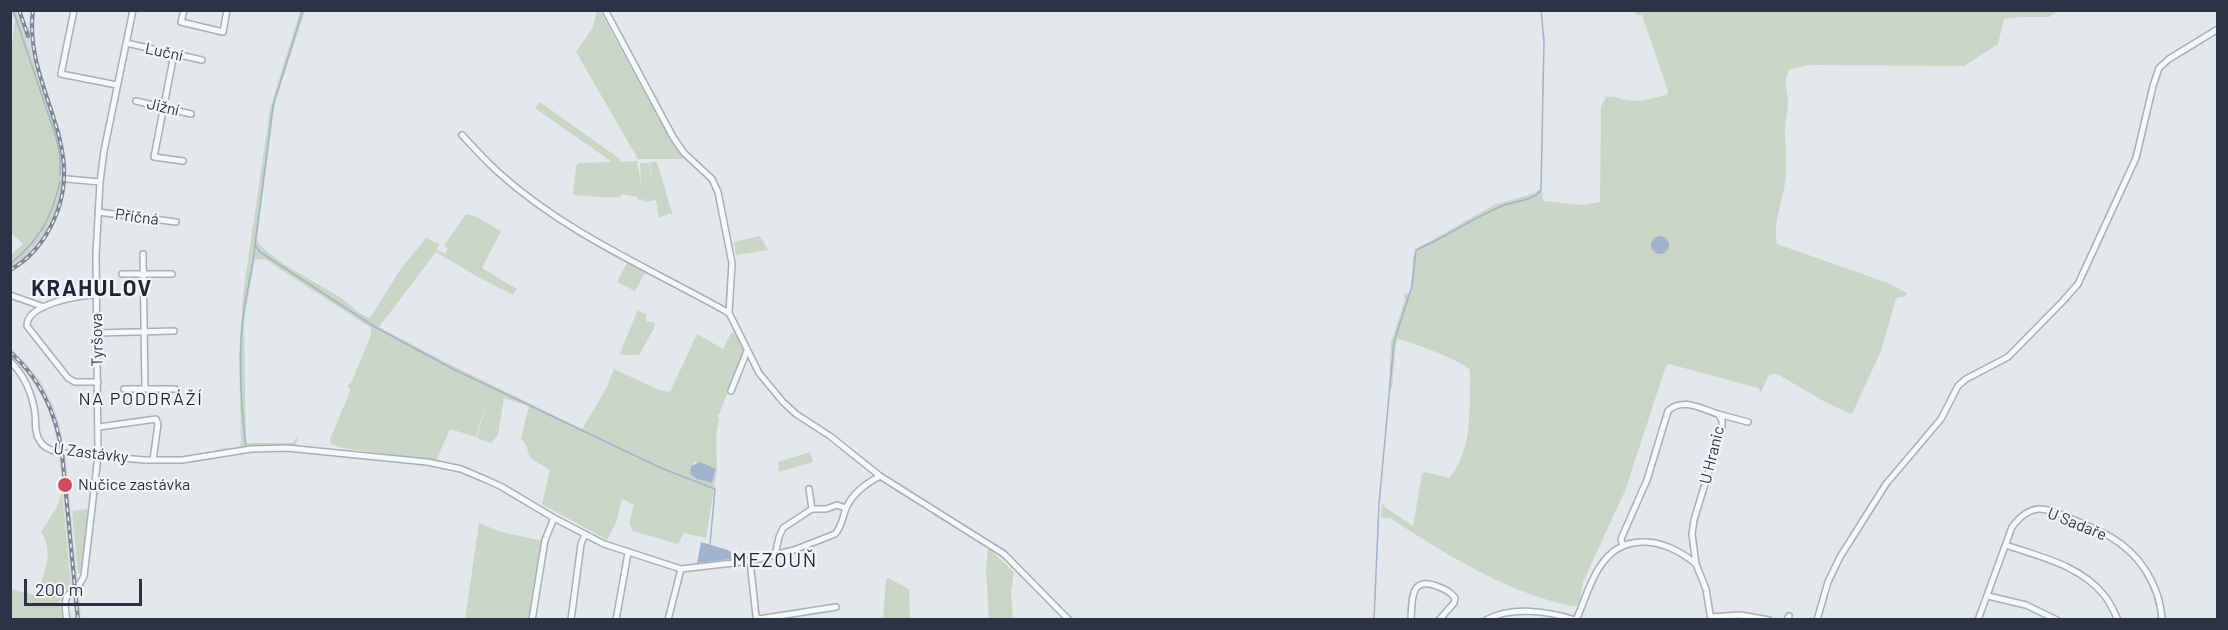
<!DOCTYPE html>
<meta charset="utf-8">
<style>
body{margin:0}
#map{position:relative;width:2228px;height:630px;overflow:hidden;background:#e4e7ec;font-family:Barlow,sans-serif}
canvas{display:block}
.frame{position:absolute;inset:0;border:12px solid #2b3445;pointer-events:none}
.scale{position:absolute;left:24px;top:579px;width:118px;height:27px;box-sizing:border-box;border:3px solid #2b3445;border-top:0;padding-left:8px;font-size:18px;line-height:21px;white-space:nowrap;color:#2b3445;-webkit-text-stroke:4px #f4f6f9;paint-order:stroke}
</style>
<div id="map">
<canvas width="2228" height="630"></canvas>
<div class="frame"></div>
<div class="scale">200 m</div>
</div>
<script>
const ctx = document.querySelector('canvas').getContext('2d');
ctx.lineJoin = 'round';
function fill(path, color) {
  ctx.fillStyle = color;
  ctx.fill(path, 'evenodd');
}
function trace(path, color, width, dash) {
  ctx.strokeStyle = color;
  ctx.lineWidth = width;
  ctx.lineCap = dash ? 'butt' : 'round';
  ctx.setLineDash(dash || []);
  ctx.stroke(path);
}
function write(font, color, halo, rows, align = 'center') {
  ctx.font = font + ' Barlow,sans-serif';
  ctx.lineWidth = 4.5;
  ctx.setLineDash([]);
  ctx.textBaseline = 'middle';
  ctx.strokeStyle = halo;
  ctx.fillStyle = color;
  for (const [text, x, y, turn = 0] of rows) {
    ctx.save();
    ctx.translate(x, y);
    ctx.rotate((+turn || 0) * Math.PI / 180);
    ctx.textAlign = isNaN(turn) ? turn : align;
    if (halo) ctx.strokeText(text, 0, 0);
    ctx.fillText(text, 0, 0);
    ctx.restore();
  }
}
const built = new Path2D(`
 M16 11H22L28 31 30 11H35L34 33 37 59 62 136 67 169 62 207 50 232 36 252 11 273V267L32 249 52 218 60 194 63 169 57 138Z
 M11 348 26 363 41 382 53 405 60 426 65 452 81 619H75L59 453 55 428 43 397 30 376 11 356Z`);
const green = new Path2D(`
 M16 10C25 37 33 63 42 89 49 113 59 136 62 160 67 202 45 245 11 267V255L23 244 10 232V59L15 19 10 11Z
 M300 11H305L275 102 257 238 259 244C281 266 313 280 339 297 350 303 358 315 370 318L400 270 426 238 439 244 437 250 445 254 448 249 445 247V244L466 214 475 216 501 231 482 268 517 289 513 295 478 277 436 252 379 327 447 363 582 429 606 389 614 369 659 390 670 392 697 334 723 349 731 333H736L744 350 719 415H717L719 420 716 437 717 470 706 538 684 533 678 544 633 531 629 523 634 505 622 499 616 523 607 540 542 504 550 470 530 458 526 445 521 439 529 406 504 398 498 435 491 443 477 438 489 395 476 437 450 429 436 461 343 448 331 444 330 439 351 389 347 386 351 383 371 335V328L266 260 256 259 254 263 244 322 246 443H293L298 436 296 445H266L224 452 222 447 229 449 240 446 241 442 239 354 243 294 270 109ZM695 462 716 471 712 483 697 479 690 474 691 466Z
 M597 11H600L659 119 683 159H638L576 52 592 29Z
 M1635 11H2057L2049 17H2020L2004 19 1998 44 1964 66 1811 65 1789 69C1782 85 1789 90 1788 105 1788 113 1785 121 1785 128 1785 144 1787 160 1786 175 1784 199 1772 221 1777 244L1888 283 1907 293 1905 297H1898L1896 299 1881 351 1852 414 1827 403 1777 374H1773L1768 376 1761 392 1758 388 1669 364 1666 366 1625 491 1583 582 1579 605 1571 606C1506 592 1445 554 1390 518H1381L1382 503 1385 507 1413 526 1422 474 1426 472 1449 478C1474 450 1469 405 1470 370 1460 360 1414 343 1398 339L1396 344 1392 387 1389 389 1391 342 1405 300 1404 294 1409 293 1411 288 1413 257 1418 248 1494 205 1535 193 1538 190 1542 192 1543 201 1583 205 1600 202 1601 107 1606 97C1614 95 1619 99 1626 100 1640 102 1654 99 1667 94L1668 91 1642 15H1636Z
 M540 102 620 159 619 162 637 161 641 184 640 163H649L653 183 650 162H657L673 216 670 213 659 218 656 200 644 202 643 197 642 200H638L637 197 622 194 620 197C608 197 600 198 588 196 581 195 579 197 573 194L576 166 580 163 612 162 535 108Z
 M760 236 768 250 736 255 734 242Z
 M628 261 645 273 635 291 617 282Z
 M638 310 646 314V321L655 323 654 328 639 355H622L620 354 622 348Z
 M810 452 813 462 779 472 778 462Z
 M62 492 71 587 65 592 61 600 59 601 63 619H11V589L37 596C43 575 55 552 41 532L57 507Z
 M88 509 81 573 78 574 72 511Z
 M479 523 501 532 543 541 530 619 465 620Z
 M988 548 1014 572 1011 592 1013 619H989L986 569Z
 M888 578 909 589 910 619H883L886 580Z`);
const water = new Path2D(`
 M1651 245a9 9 0 1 1 18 0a9 9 0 1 1-18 0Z
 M700 462 716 469 712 483 697 479 690 474 691 466Z
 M701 542 728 550 731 552V559L697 563Z`);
const stream = new Path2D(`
 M13 10 56 137 60 156V175
 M303 10 273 106 255 245 260 252 375 327 453 369 661 468 715 489 710 544
 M10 264C39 241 52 217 60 182
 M246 447C241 405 238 351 244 310 247 289 253 268 255 246
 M1374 620 1379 504 1394 342 1412 286 1416 250C1447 237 1475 216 1507 204 1518 201 1534 200 1541 190L1544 41 1541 10`);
const minor = new Path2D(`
 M74 10 61 74 117 85
 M184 10 181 22 223 32 227 10
 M605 10 673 137 684 153 712 179 718 192 732 263 729 313 759 373 783 402 796 414 830 436 880 476 1004 554 1069 620
 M126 43 202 60
 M174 54 154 157 183 161
 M136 101 191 114
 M462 135C474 148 485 160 498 172 565 233 651 269 729 313
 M67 179 100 182
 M98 212 176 222
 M143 254 145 389
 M122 274H172
 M10 295 44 307
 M96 295C80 295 26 304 27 326L68 378 75 382H98
 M97 333 174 331
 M10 361C25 376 32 393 35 413 36 422 34 433 40 441 45 450 56 452 65 453L144 460H182L251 449 287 448 427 462 461 469 487 480 502 487 554 518 604 544 681 569 750 561 794 550 835 534C841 528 842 520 845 511 851 494 865 484 880 476
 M124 389H175
 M731 391 747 351
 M1718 414 1748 422
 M99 427 156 419 158 424 153 460
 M809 489 812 509
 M2006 545C2040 557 2080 565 2104 595 2110 602 2114 612 2118 620
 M1623 546 1621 539 1647 480 1668 411C1682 397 1702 409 1718 414L1722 420V428L1694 520 1692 534 1696 564 1706 589 1711 620
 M775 555 779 537 783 528 812 509H826L837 505 846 508
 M750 561 756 616 759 619 836 607
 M1988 596 2026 605 2057 620
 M1711 617 1740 615 1769 620
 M67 620C60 585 75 598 84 576L98 456 96 255 100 182 104 151 133 10
 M532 620 545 540 554 518
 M571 620 581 544 585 535
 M616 620 628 553
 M668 620 681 569
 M1411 620C1412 599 1410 575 1439 587 1446 590 1451 592 1455 598L1454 603 1439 620
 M1486 620C1511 606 1549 611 1575 620
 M1576 620C1584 603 1589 583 1599 568 1623 529 1666 539 1696 564
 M1787 620 1789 616
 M1817 620 1828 582 1840 557 1886 484 1941 419 1958 386 1966 379 2008 357 2063 301 2078 284 2136 158 2153 86 2159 68 2169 59 2218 29
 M1978 620 2012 527C2019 518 2026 511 2038 509 2048 508 2059 514 2069 518 2098 529 2126 541 2144 568 2154 583 2161 601 2162 620`);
const rail = new Path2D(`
 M19 10 28 36
 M10 270C28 260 42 244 51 226 92 147 23 89 33 10
 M10 352C41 379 56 413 62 453L78 620`);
const markers = [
 [65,485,8,"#d1495b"]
];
const streetNames = [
 ["Luční",164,52,12],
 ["Jižní",163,107,13],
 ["Příčná",137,217,7],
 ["Tyršova",97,340,-91],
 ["U Zastávky",91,453,7],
 ["U Hranic",1712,455,-76],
 ["U Sadaře",2077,524,22]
];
const poiNames = [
 ["Nučice zastávka",78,485]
];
const neighbourhoodNames = [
 ["NA PODDRÁŽÍ",141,399]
];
const quarterNames = [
 ["MEZOUŇ",775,560]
];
const districtNames = [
 ["KRAHULOV",92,289]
];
fill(built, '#d2d6de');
fill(green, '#c9d6c5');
fill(water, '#9fb4cc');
trace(stream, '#9fb4cc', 1.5);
trace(minor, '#a9aeb7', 8);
trace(minor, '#f7f8fa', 5);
trace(rail, '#7d8696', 4);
trace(rail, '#f4f6f9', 1.5, [4.5]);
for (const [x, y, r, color] of markers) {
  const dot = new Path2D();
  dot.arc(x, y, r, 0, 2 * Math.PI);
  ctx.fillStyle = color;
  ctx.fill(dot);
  trace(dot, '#f4f6f9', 2);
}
write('16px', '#2b3445', '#f4f6f9', streetNames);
write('16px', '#2b3445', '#f4f6f9', poiNames, 'left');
ctx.letterSpacing = '1.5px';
write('18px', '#1d2536', '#f4f6f9', neighbourhoodNames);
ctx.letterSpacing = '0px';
ctx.letterSpacing = '1.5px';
write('20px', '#1d2536', '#f4f6f9', quarterNames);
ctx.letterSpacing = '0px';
ctx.letterSpacing = '1.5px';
write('bold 22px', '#1d2536', '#f4f6f9', districtNames);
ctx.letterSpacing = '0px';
</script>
